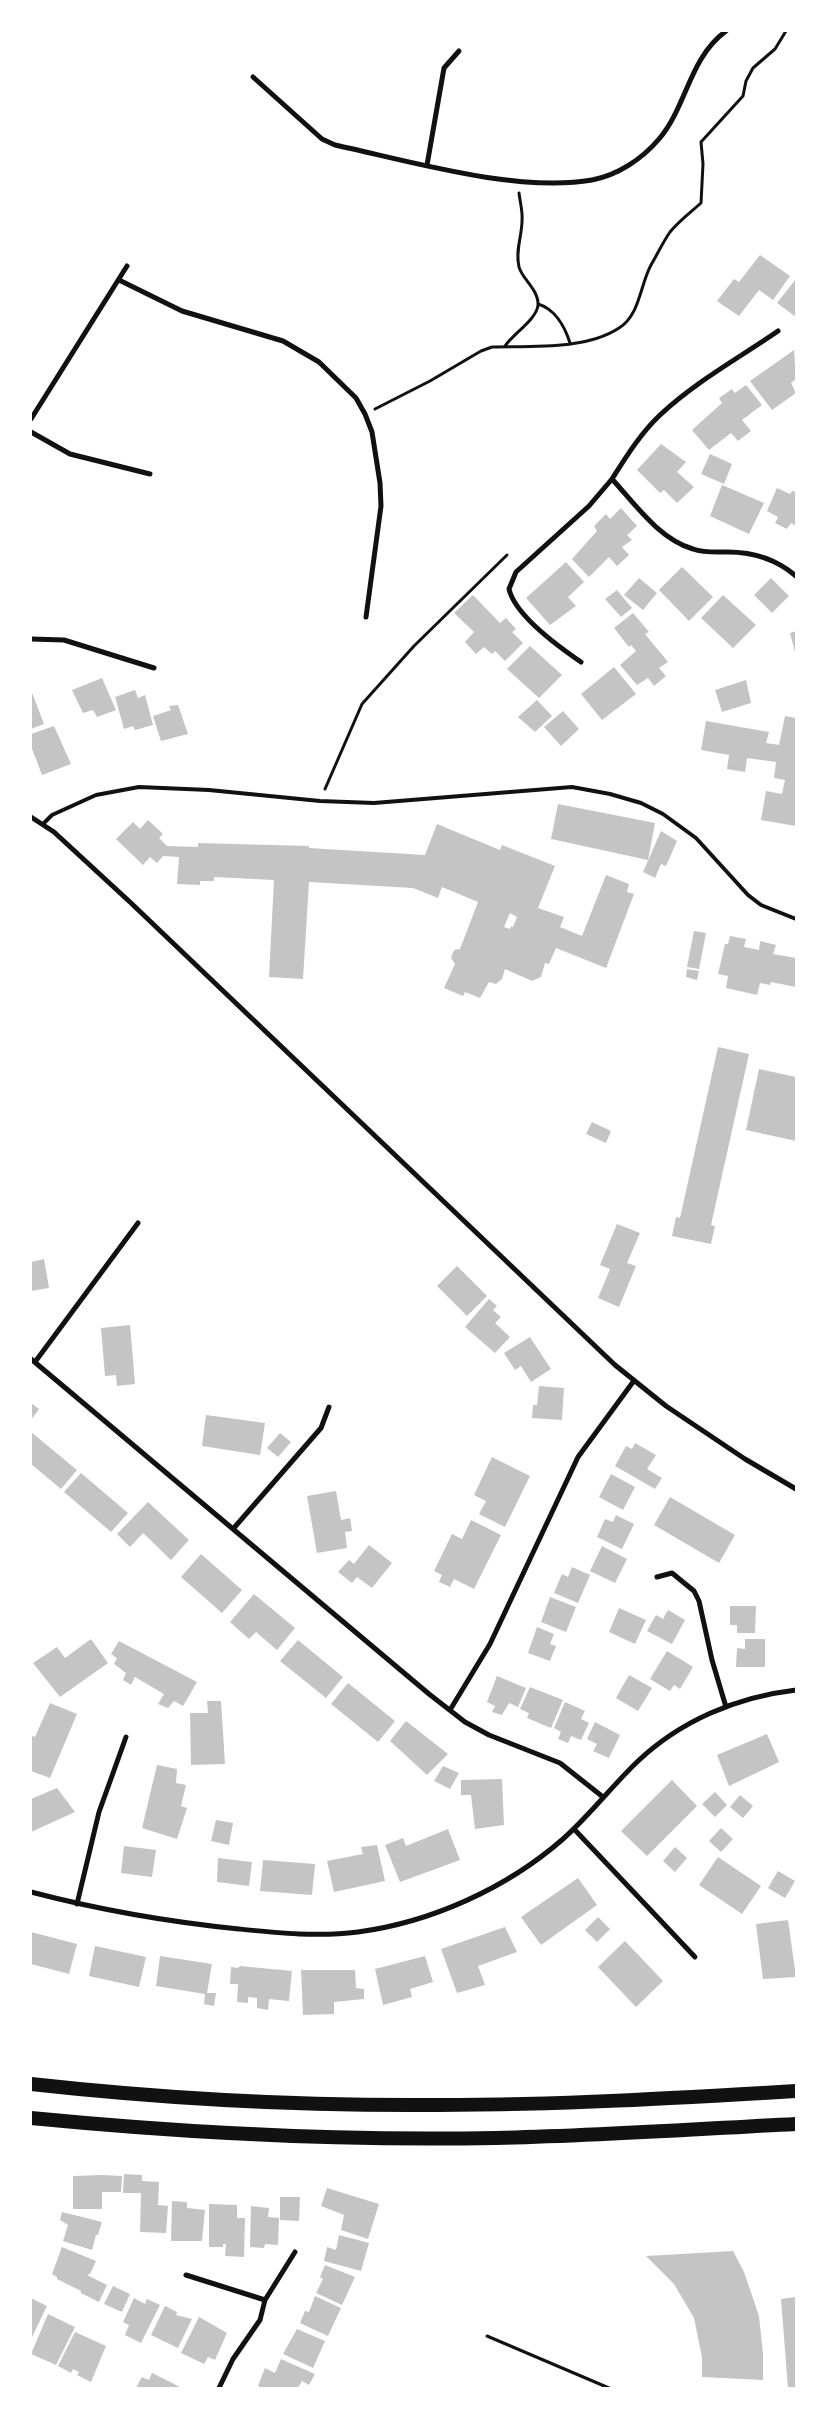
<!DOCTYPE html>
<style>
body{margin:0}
#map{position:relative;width:827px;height:2419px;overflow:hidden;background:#fff;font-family:Montserrat,sans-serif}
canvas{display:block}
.frame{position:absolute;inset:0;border:32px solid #fff;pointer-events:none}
</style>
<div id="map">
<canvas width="827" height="2419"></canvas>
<div class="frame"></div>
</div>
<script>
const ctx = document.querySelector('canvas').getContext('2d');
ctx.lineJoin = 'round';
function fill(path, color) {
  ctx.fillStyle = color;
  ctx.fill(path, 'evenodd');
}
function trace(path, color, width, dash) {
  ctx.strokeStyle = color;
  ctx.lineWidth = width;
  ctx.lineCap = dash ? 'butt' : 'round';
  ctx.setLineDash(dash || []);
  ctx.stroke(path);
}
const building = new Path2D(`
 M760 255 790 276 773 300 759 290 739 316 717 301 734 279 739 282Z
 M796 279V317L777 303Z
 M794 350 796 379 791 383 796 393 772 410 750 381Z
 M746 385 762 405 742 420 751 431 738 441 731 433 709 450 692 430 722 403 719 398 732 389 735 393Z
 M661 444 686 462 677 472 694 487 677 503 664 490 660 493 637 470Z
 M710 454 732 464 724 484 701 474Z
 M722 485 764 503 749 534 710 516Z
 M777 488 790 494 792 491 796 492V526L791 523 787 529 775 523 778 517 767 511Z
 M621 508 637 526 627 535 632 540 622 547 629 555 617 566 609 557 589 577 572 559 597 531 594 526 606 514 610 519Z
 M566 562 584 582 568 597 576 606 550 625 526 598Z
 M682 567 713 597 689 621 659 590Z
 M639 578 657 593 643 610 624 595Z
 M771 578 789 596 772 613 754 595Z
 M617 590 632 608 621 617 605 599Z
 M473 595 500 623 506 618 516 629 512 632 523 643 505 661 495 651 492 654 484 647 476 654 465 642 474 632 454 613Z
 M723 595 756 625 733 648 701 618Z
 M633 613 649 632 645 634 668 662 659 668 666 676 654 686 648 678 637 685 620 665 636 651 631 645 629 647 614 628Z
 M796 631V652H795L790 633Z
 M530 646 562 675 539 698 507 669Z
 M614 667 636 694 602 720 581 694Z
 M102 678 116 710 97 717 93 710 83 713 72 690Z
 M746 680 751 703 722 712 715 690Z
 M31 690 44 724 31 729Z
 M135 690 138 698 145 695 153 725 135 730 133 726 124 729 115 697Z
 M537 700 552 716 535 732 518 717Z
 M178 705 188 734 161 741 153 716 171 710 169 706Z
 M563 711 579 729 561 746 544 727Z
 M785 716 796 718V826L761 820 766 791 782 794 785 780 774 778 776 762 747 758 745 772 727 769 729 755 701 750 706 721 769 732 766 743 779 745Z
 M54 726 71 764 42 775 31 746V734Z
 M558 804 655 823 648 860 551 839Z
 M148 820 163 834 159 838 167 846 198 847V843L309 846V848L425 855 437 824 500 850 502 845 555 866 538 908 564 917 560 927 582 936 606 875 629 884 627 892 634 894 606 968 556 948 549 964 545 963 541 977 532 981 505 969 502 979 496 984 489 982 480 998 465 992 463 996 444 988 455 964 451 958 454 950 460 949 478 902 442 887 438 898 413 888 309 882 303 979 269 977 274 880 214 877V881H200V885L177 884 179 857 163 856 157 863 150 857 143 865 116 839 133 822 140 829ZM510 913 517 917 513 927 511 926 510 929 504 927Z
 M661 831 677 841 666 866 661 864 655 878 643 872Z
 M694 931 706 933 699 969 687 967Z
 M730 936 746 939 744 947 759 950 760 941 776 945 773 954 796 958V987L771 982 770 985 760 983 757 995 726 988 728 976 718 974 725 944H728Z
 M687 969 699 971 697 980 686 977Z
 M718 1047 749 1054 711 1225 715 1226 711 1244 672 1236 676 1217 680 1218Z
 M759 1069 796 1077V1141L746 1130Z
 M592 1122 611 1131 606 1143 586 1134Z
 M617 1224 640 1233 627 1263 636 1266 619 1307 598 1298 610 1269 600 1265Z
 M44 1259 49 1288 31 1291V1262Z
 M457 1266 487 1296 467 1316 437 1286Z
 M489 1299 497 1306 493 1310 501 1317 495 1323 510 1337 495 1353 465 1327Z
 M130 1325 135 1384 117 1386 116 1375 105 1376 101 1328Z
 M530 1337 551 1369 531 1382 521 1366 515 1370 504 1353Z
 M539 1386 564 1388 562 1420 532 1418 533 1405H537Z
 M31 1403 39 1409 31 1420Z
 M206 1415 265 1423 260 1455 202 1446Z
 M31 1432 77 1470 61 1489 31 1464Z
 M280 1433 291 1442 278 1457 267 1448Z
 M635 1443 656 1455 647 1469 662 1478 655 1489 615 1466 626 1446 632 1449Z
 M492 1457 530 1476 505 1527 479 1514 486 1501 474 1495Z
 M81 1473 128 1513 111 1532 64 1492Z
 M611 1474 635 1487 623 1510 599 1497Z
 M336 1491 341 1520 350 1518 352 1531 345 1532 347 1548 317 1553 307 1496Z
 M670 1497 735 1535 719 1563 654 1525Z
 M148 1502 189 1540 171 1560 143 1533 130 1547 117 1534Z
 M616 1515 634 1524 622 1549 597 1537 605 1519 613 1522Z
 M471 1520 501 1535 474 1589 454 1579 450 1587 439 1582 442 1575 434 1571 452 1534 462 1539Z
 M369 1545 392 1563 372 1588 357 1577 352 1583 338 1572 349 1560 354 1564Z
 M602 1546 627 1559 615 1583 590 1571Z
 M201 1554 242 1590 222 1613 181 1577Z
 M572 1567 590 1575 578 1603 554 1593 562 1574 568 1577Z
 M254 1594 295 1628 277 1650 256 1632 249 1639 230 1622Z
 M550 1597 576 1607 566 1632 541 1622Z
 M730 1606H756L755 1633H737V1625H730Z
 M619 1608 646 1620 635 1644 609 1632Z
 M668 1610 685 1620 672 1644 647 1631 656 1615 663 1619Z
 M537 1627 554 1634 550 1644 556 1646 550 1661 528 1653Z
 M91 1639 108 1663 60 1697 33 1663 57 1647 65 1658Z
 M745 1639H765V1667H736L737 1648 745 1649Z
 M298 1640 343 1677 326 1698 280 1661Z
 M119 1641 197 1682 183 1706 174 1701 168 1708 158 1704 164 1694 135 1677 131 1685 123 1680 126 1673 114 1664 117 1658 111 1654Z
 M667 1651 693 1667 680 1689 674 1685 670 1691 650 1679Z
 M629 1675 652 1688 638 1711 616 1698Z
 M497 1676 526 1688 518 1707 509 1703 502 1715 492 1712 495 1706 487 1702Z
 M348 1683 395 1721 378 1742 331 1704Z
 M530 1687 563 1700 551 1728 527 1718 529 1713 520 1709Z
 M207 1701H221L225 1764 191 1765 190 1713H208Z
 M565 1702 585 1711 581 1719 589 1723 581 1740 571 1736 568 1743 558 1739 561 1732 554 1728Z
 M50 1703 77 1714 50 1778 31 1771V1735L35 1737Z
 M406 1721 448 1754 427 1775 390 1741Z
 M595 1722 620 1735 609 1758 593 1751 597 1744 587 1739Z
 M767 1734 779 1762 729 1786 717 1755Z
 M157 1765 177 1769 176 1783 186 1785 181 1806 187 1808 177 1839 142 1828Z
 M443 1766 459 1773 450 1789 434 1781Z
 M502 1779 504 1825 475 1829 471 1795H461V1780Z
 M672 1780 697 1806 647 1856 621 1831Z
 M57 1788 75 1812 31 1832V1799Z
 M715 1792 727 1805 715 1817 702 1804Z
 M740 1795 753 1806 743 1818 730 1807Z
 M216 1820 233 1823 229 1845 211 1841Z
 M721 1828 733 1839 721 1852 709 1841Z
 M448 1829 460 1860 400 1882 385 1845 403 1838 406 1846Z
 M377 1845 385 1881 334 1892 327 1861 363 1854 361 1847Z
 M124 1846 156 1850 152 1877 121 1873Z
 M675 1847 687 1858 675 1872 663 1861Z
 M718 1857 761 1886 742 1914 699 1885Z
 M218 1858 252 1862 249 1886 217 1882Z
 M263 1860 315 1864 312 1895 260 1891Z
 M778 1871 795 1881 785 1898 768 1888Z
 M578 1878 597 1905 541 1945 521 1917Z
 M598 1917 610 1929 597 1942 585 1930Z
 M788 1920 796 1977 763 1979 756 1924Z
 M505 1927 517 1952 478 1966 485 1985 457 1993 441 1949Z
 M31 1932 77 1944 69 1974 31 1964Z
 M625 1941 663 1981 636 2007 598 1967Z
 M95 1946 146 1957 139 1987 89 1976Z
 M160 1956 212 1964 207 1993H216L214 2006 204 2004 205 1994 156 1986Z
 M425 1956 433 1982 410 1989 412 1997 383 2005 375 1969Z
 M240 1966 292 1971 289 2001 269 1999 268 2010 257 2008V1998L248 1997V2003L237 2002 238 1984H230L231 1967 238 1968Z
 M301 1970H355L356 1988 364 1989V1999L334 2002V2014L303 2015Z
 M124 2174 142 2175V2181L159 2182 158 2205 168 2206 166 2233 140 2232 141 2193H123Z
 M102 2175 122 2176 121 2192H102V2209H73V2176Z
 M327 2188 379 2204 368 2239 341 2230 344 2215 321 2206Z
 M280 2197H300L299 2221 280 2220Z
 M172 2201 187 2202V2208L205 2210 202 2241H171Z
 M209 2204 237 2205V2218H245L244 2257 225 2256 226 2244H223V2247H209Z
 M251 2206 269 2208 268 2217 279 2218 278 2245 265 2244 264 2248 250 2247Z
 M62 2212 102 2222 98 2235H96L92 2250 63 2241 68 2225 60 2220Z
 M339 2235 369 2243 361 2271 324 2261 327 2247 336 2250Z
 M62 2247 96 2261 90 2274 87 2275 107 2285 99 2302 81 2293V2291L57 2279V2277L52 2274Z
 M733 2251 744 2272 759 2316 763 2354V2380L702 2377V2357L694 2318 674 2284 646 2256Z
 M325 2265 355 2277 342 2305 316 2293 323 2279 320 2277Z
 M113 2286 130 2294 122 2312 104 2304Z
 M315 2296 341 2308 328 2336 300 2323 305 2311 309 2312Z
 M796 2297V2388H788L781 2299Z
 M31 2298 47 2306 31 2339Z
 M134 2298 145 2304 147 2299 160 2305 141 2343 125 2335 129 2325 123 2322Z
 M165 2306 177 2312 176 2315 192 2319 178 2348 151 2335Z
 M48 2314 75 2327 56 2365 31 2354Z
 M199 2317 227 2333 215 2360 208 2357 204 2364 181 2353Z
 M297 2329 325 2341 313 2368 283 2354Z
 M75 2332 106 2346 91 2382 77 2375 79 2372 73 2369 71 2373 58 2366Z
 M281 2359 315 2374 309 2385 302 2381 298 2388H262L258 2386 265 2368 275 2373Z
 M152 2373 182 2388H136L142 2377 149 2380Z`);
const path = new Path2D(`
 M538 304C555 309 565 327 570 343
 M505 346C513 334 537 319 538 305 539 290 522 279 519 267 515 251 522 236 522 221 523 212 520 202 519 193
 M375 409 430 381 481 351 492 347C531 346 586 350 619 328 640 315 640 285 651 265 657 255 663 242 670 232 679 221 691 212 701 203L703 164 701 142 743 96 746 81 753 68 775 49 786 31
 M325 789 362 704 414 646 507 555
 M487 2336 609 2388`);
const service = new Path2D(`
 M43 824 52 815 96 795 139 787 209 790 320 801 374 803 572 787 610 794 641 803 663 814 696 838 748 895 761 905 796 919`);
const minor = new Path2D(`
 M253 77 322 139 335 145C409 161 517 193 592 180 618 175 642 159 659 139 687 106 689 58 726 31
 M427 165 444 68 459 51
 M119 280 182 311 283 341 319 362 356 398 365 414 372 432 380 483 381 506 366 617
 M31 419 127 266
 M31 432 70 454 150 474
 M612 479C626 457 640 434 660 415 695 382 739 358 778 331
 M31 639 64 640 154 668
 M581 662C559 647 515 615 509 589L516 572 589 506 612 479C635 504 659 539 693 549 704 553 716 552 728 552 753 552 776 559 796 576
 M31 817 54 832 131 903 615 1365 666 1406 745 1459 796 1489
 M31 1359 429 1694 465 1722 489 1735 560 1763 603 1797
 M35 1362 138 1223
 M233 1529 321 1428 329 1407
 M657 1577 672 1573 694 1591 699 1601 712 1660 726 1707
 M450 1710 490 1644 578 1457 633 1382
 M574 1829 695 1957
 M31 1892C100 1910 169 1922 239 1929 279 1933 318 1937 358 1932 432 1922 507 1888 563 1839 590 1815 611 1787 637 1762 680 1721 736 1697 796 1690
 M77 1904 99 1812 126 1737
 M186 2275 265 2300 295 2252
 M219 2388 233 2359 260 2320 265 2300`);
const trunk = new Path2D(`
 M31 2084C166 2099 303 2106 438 2105 558 2105 677 2098 796 2091
 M31 2118C185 2133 341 2141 496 2138 596 2136 696 2129 796 2124`);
fill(building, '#c4c4c4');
trace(path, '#111', 3);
trace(service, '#111', 4);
trace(minor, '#111', 5);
trace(trunk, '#111', 14);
</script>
